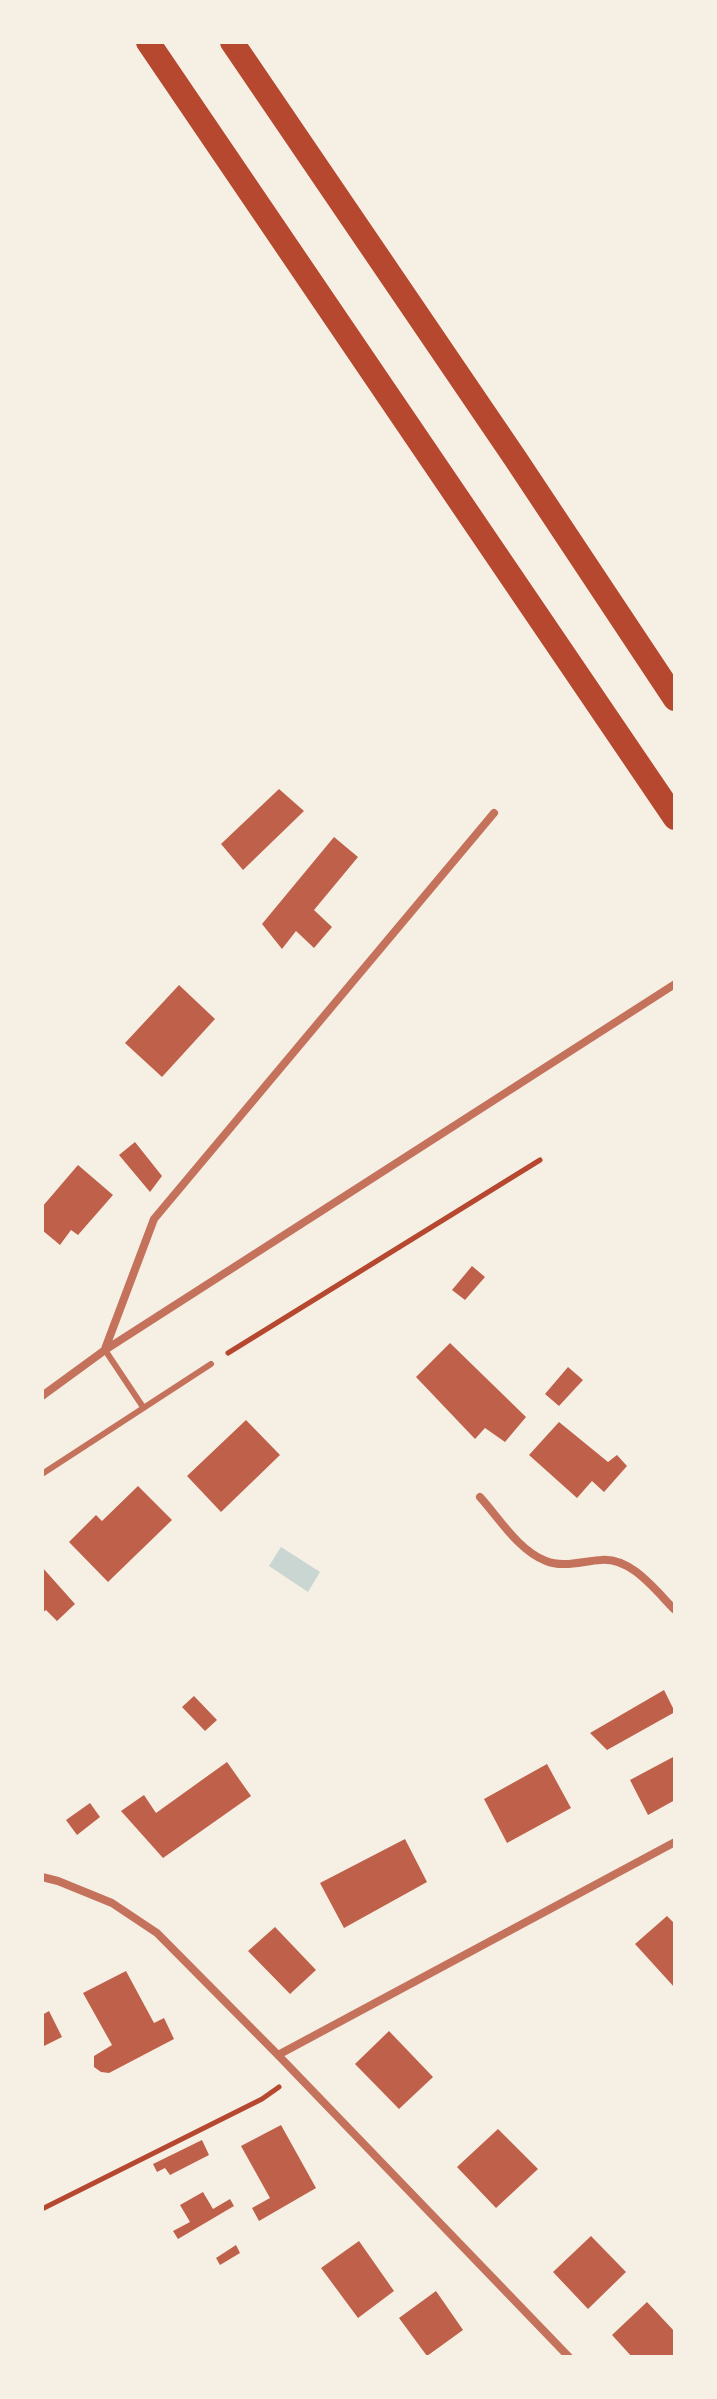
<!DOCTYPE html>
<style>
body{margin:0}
#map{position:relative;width:717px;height:2399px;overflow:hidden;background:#f6efe4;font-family:"Open Sans",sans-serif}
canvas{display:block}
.frame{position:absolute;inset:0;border:44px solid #f6efe4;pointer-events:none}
</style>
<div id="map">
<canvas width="717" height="2399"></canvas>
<div class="frame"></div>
</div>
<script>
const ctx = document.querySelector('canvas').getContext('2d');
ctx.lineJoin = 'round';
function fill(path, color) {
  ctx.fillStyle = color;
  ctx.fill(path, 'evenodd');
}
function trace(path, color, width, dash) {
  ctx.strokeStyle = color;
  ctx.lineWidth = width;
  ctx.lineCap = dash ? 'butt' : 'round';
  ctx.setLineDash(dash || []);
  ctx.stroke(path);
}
const water = new Path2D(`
 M281 1547 320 1572 308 1592 269 1566Z`);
const building = new Path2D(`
 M279 789 304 811 243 870 221 844Z
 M334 837 358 857 314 910 332 927 314 948 296 931 282 949 262 924Z
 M179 985 215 1019 162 1077 125 1043Z
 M135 1142 162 1176 150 1192 119 1155Z
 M78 1165 113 1195 78 1235 71 1230 60 1245 42 1230V1207Z
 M472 1266 485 1277 465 1300 452 1290Z
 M450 1343 526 1417 505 1442 485 1428 475 1439 416 1377Z
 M568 1367 583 1380 559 1406 545 1394Z
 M246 1420 280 1455 221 1512 187 1476Z
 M559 1422 608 1462 617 1455 627 1466 604 1492 592 1481 577 1498 529 1455Z
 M138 1486 172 1520 108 1582 69 1542 96 1515 102 1521Z
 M42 1567 75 1604 57 1621 46 1610 42 1613Z
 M664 1690 675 1712 607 1750 590 1733Z
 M194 1696 217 1720 205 1731 182 1707Z
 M675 1756V1800L648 1815 630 1780Z
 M227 1762 251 1796 163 1858 121 1811 144 1795 156 1813Z
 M547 1764 571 1808 507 1843 484 1799Z
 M90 1803 100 1817 77 1835 66 1820Z
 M405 1839 427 1882 344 1928 320 1883Z
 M667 1916 675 1924V1988L635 1944Z
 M275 1927 316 1970 290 1994 248 1951Z
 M126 1971 154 2023 164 2018 174 2039 109 2073 101 2072 94 2067V2056L112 2045 83 1993Z
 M49 2011 62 2037 42 2047V2015Z
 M389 2031 433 2077 399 2109 355 2064Z
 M281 2125 316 2188 259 2221 252 2208 270 2198 241 2146Z
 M498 2129 538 2169 496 2208 457 2167Z
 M202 2140 209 2155 170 2175 165 2168 157 2172 153 2164Z
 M203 2192 213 2209 230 2199 234 2206 178 2239 173 2231 190 2222 180 2205Z
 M591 2236 626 2272 588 2309 553 2272Z
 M359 2241 394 2291 358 2318 321 2268Z
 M236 2245 240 2253 220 2265 216 2258Z
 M436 2291 463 2330 427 2356 399 2318Z
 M647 2302 675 2332V2357H632L612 2335Z`);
const path = new Path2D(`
 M228 1353 540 1160
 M42 2209 262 2099 279 2087`);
const service = new Path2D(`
 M105 1350 143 1407
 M42 1474 211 1364`);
const minor = new Path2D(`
 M105 1349 154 1219 494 813
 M42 1396 105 1350 675 984
 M480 1497C499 1518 519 1551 546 1561 563 1568 583 1561 601 1560 631 1557 655 1590 675 1610
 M42 1877 58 1881 112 1903 157 1933 278 2055 569 2357
 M278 2055 675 1842`);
const motorway = new Path2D(`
 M148 42 675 818
 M232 42 515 458 675 699`);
fill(water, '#c9d6d2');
fill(building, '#bf614a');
trace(path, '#b5482f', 5);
trace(service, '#c5725c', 6);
trace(minor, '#c5725c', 8);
trace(motorway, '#b5482f', 24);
</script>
